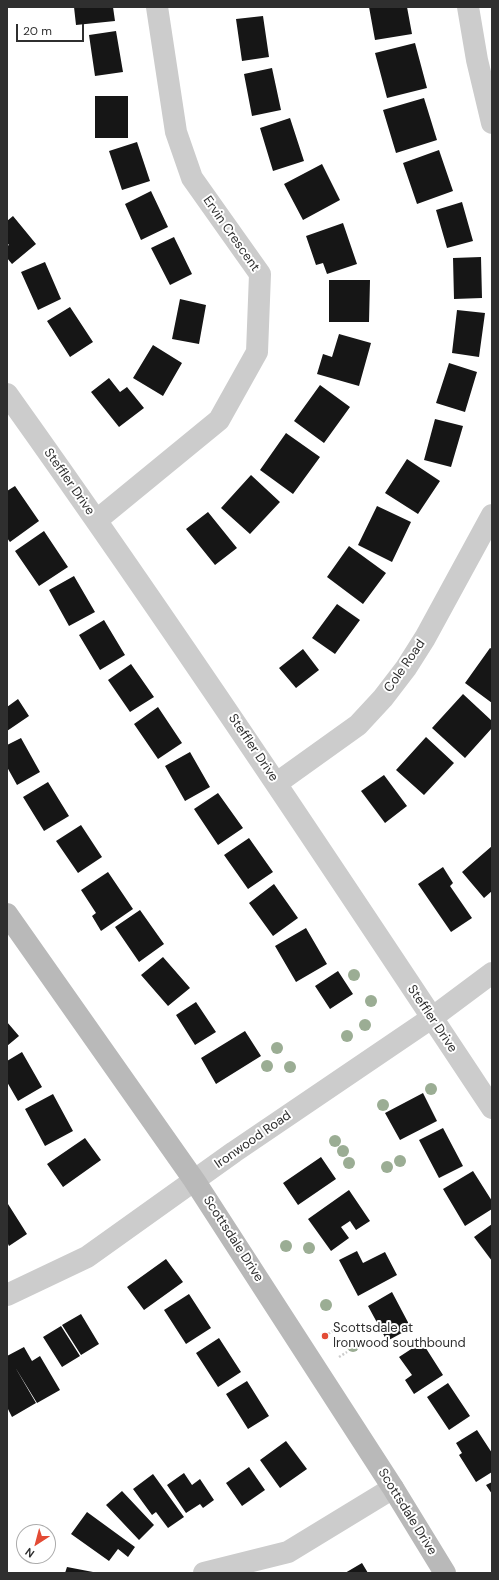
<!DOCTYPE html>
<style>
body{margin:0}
#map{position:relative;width:499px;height:1580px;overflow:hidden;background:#fff;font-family:"DM Sans",sans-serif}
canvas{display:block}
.frame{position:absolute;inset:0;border:8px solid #2f2f2f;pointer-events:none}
.north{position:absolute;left:16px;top:1524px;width:40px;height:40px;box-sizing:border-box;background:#fff;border:1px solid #acacac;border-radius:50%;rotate:216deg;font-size:11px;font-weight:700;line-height:16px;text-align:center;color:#2f2f2f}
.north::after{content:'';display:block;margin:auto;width:14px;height:18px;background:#e34b35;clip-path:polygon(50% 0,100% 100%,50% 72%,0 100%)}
.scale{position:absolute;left:16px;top:24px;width:68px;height:18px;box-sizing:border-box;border:2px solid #2f2f2f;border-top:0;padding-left:5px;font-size:12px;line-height:14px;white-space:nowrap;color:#2f2f2f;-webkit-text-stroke:3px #fff;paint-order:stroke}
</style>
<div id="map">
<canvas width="499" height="1580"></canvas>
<div class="frame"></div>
<div class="north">N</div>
<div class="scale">20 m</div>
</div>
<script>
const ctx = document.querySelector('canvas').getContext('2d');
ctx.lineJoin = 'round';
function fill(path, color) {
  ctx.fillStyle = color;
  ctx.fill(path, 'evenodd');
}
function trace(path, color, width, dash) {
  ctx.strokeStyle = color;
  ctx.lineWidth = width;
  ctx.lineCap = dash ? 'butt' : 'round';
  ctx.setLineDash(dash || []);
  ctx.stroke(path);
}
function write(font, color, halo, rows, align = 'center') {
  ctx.font = font + ' "DM Sans",sans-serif';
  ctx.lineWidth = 4;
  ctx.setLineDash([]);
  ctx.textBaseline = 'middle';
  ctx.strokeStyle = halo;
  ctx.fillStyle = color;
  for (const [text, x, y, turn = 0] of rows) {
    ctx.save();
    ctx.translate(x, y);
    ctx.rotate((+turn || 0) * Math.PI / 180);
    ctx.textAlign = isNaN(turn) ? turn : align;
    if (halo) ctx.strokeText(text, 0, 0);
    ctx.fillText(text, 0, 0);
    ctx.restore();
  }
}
const building = new Path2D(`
 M74 7H113L115 21 76 25Z
 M369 7H407L412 34 375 40Z
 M263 16 269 57 242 61 236 19Z
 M116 31 123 72 95 76 89 35Z
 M415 43 427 88 387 98 375 53Z
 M272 68 281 110 252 116 244 74Z
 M95 96H128V138H95Z
 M424 98 437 140 396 153 383 110Z
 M290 118 304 161 273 171 260 128Z
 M137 142 150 181 122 190 109 151Z
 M439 150 453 191 417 204 403 163Z
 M322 164 340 200 303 220 284 184Z
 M151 191 168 227 141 240 125 204Z
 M462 202 473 241 447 248 436 210Z
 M13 216 36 244 12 264 7 258V246L9 245 7 243V221Z
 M343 223 357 264 327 274 323 263 316 265 306 236Z
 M174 237 192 274 170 285 151 248Z
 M481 257 482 298 454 299 453 258Z
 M45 262 61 299 38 310 21 272Z
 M329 280H370L369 322H329Z
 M180 299 206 305 199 344 172 339Z
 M70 307 93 342 70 357 47 321Z
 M457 310 485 313 479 357 452 353Z
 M339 334 371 343 359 386 317 374 323 354 332 357Z
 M153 345 182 363 163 396 133 378Z
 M449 363 477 372 465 412 436 403Z
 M109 378 120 392 127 387 144 408 119 427 91 392Z
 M320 385 350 407 324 443 294 421Z
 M435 419 463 426 451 467 424 460Z
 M286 433 320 457 293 494 260 470Z
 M407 459 440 481 418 514 385 493Z
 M251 475 280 502 250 534 221 508Z
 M15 486 39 521 10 542 7 538V491Z
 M377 506 411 522 392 562 358 545Z
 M208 512 237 548 215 565 186 529Z
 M44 531 68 567 39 586 15 551Z
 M349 546 386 573 363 604 327 577Z
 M74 576 95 612 69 626 49 590Z
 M337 604 360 620 335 654 312 638Z
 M104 620 125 655 100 670 79 635Z
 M490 648 492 649V703L465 683Z
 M303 649 319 670 296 688 279 668Z
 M131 664 154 697 130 712 108 680Z
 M463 694 492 721V728L465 758 432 728Z
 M18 699 29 716 7 731V707Z
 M158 707 182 743 158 759 134 724Z
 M426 737 454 763 424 795 396 770Z
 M21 738 40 772 17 785 7 767V745Z
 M190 752 210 787 185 801 165 766Z
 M384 775 407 806 385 823 361 791Z
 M48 782 69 816 44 831 23 797Z
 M218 793 243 828 218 845 194 809Z
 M81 825 102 857 78 873 56 841Z
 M249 838 273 872 248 889 224 855Z
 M492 846V891L484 898 462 872Z
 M443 867 453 883 450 886 472 918 451 932 418 884Z
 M108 872 133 909 101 931 92 916 96 913 81 890Z
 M274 884 298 918 273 936 249 903Z
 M140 910 164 944 139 962 115 927Z
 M306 928 327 964 296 982 275 946Z
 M163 957 190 988 168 1006 141 975Z
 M338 971 353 994 330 1009 315 986Z
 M196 1002 216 1032 195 1045 176 1015Z
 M7 1022 19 1036 7 1046Z
 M245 1031 261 1056 216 1084 201 1058Z
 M22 1052 42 1087 18 1101 7 1082V1061Z
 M423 1093 437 1121 400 1140 385 1113Z
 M53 1094 73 1131 45 1146 25 1109Z
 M443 1128 463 1166 439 1178 419 1140Z
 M85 1138 101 1160 63 1187 47 1164Z
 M321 1157 336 1179 298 1205 283 1183Z
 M473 1171 492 1201V1209L465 1226 443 1189Z
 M349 1190 370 1221 356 1230 350 1221 341 1227 349 1238 331 1251 308 1219Z
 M8 1204 27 1234 9 1246 7 1242Z
 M492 1224V1261L474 1237Z
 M357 1251 363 1263 385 1252 397 1275 358 1296 339 1260Z
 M166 1259 183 1282 144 1310 127 1287Z
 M392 1292 411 1328 387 1341 368 1306Z
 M189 1294 211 1328 186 1344 164 1310Z
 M81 1314 99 1344 81 1355 62 1325Z
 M61 1326 80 1356 62 1367 43 1337Z
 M219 1338 241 1372 218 1387 196 1353Z
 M422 1342 443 1375 414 1394 405 1380 412 1375 399 1357Z
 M24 1347 32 1361 40 1356 60 1390 37 1403 15 1367 36 1403 12 1417 7 1407V1356Z
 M247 1381 269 1416 248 1429 226 1394Z
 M448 1383 470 1416 449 1430 427 1397Z
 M477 1430 492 1453V1472L476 1482 459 1455 462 1453 456 1443Z
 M286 1441 307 1469 280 1488 260 1460Z
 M249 1467 265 1490 242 1506 226 1483Z
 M184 1473 192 1485 200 1479 214 1500 203 1508 200 1504 186 1513 167 1485Z
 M153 1474 184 1517 168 1528 156 1512 152 1515 133 1489Z
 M492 1482V1494L486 1485Z
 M122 1491 154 1525 139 1540 106 1505Z
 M87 1512 135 1547 128 1557 118 1549 109 1561 71 1534Z
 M362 1563 368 1573H345Z
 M67 1567 93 1572V1573H65Z`);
const path = new Path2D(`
 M325 1336 334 1330
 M339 1357 347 1352`);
const street = new Path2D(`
 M468 7 477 60 492 123
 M7 394C174 628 333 868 492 1108
 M97 520 219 420 257 352 260 274 192 178 176 132 157 7
 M277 783 358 725 383 698 406 668 425 638 492 515
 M7 1295 87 1257 234 1152 433 1017 492 973
 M204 1573 288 1552 393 1488`);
const secondary = new Path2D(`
 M7 914 194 1180 393 1488 445 1573`);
const trees = [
 [354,975],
 [371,1001],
 [365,1025],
 [347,1036],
 [277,1048],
 [267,1066],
 [290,1067],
 [431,1089],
 [383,1105],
 [335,1141],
 [343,1151],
 [400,1161],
 [349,1163],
 [387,1167],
 [286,1246],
 [309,1248],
 [326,1305],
 [353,1346]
];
const markers = [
 [325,1336,4,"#e34b35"]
];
const streetNames = [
 ["Ervin Crescent",231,234,55],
 ["Steffler Drive",69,482,55],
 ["Cole Road",405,666,-55],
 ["Steffler Drive",253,748,56],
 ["Steffler Drive",432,1019,56],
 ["Ironwood Road",253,1140,-35],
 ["Scottsdale Drive",233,1239,57],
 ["Scottsdale Drive",407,1512,58]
];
const poiNames = [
 ["Scottsdale at",333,1329],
 ["Ironwood southbound",333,1344]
];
fill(building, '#161616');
trace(path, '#ccc', 2.5, [2, 2]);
trace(street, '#ccc', 22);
trace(secondary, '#b9b9b9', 22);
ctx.fillStyle = '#9bad94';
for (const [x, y] of trees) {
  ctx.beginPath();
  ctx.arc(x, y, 6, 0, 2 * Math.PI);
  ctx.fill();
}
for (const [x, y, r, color] of markers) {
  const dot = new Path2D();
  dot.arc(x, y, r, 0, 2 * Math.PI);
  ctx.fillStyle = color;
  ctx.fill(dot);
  trace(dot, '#fff', 1.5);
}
write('13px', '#2f2f2f', '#fff', streetNames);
write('13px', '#2f2f2f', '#fff', poiNames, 'left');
</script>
